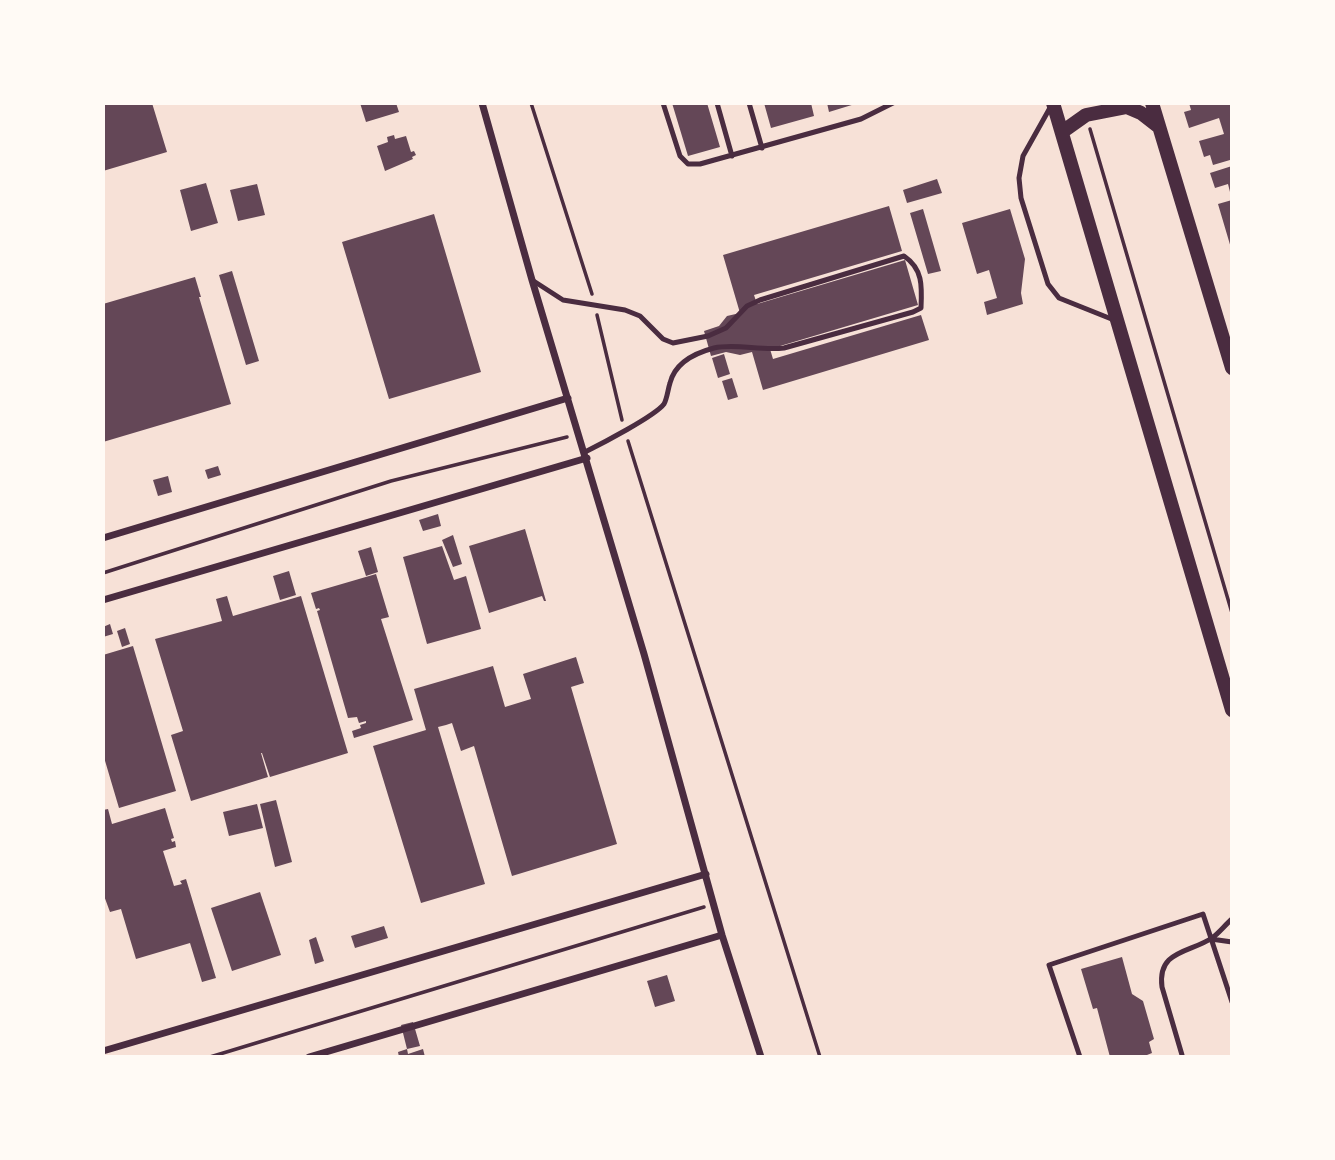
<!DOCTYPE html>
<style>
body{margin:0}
#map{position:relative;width:1335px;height:1160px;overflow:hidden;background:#f7e1d7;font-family:Montserrat,sans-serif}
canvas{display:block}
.frame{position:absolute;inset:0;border:105px solid #fffaf5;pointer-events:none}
</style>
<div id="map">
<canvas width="1335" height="1160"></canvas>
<div class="frame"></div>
</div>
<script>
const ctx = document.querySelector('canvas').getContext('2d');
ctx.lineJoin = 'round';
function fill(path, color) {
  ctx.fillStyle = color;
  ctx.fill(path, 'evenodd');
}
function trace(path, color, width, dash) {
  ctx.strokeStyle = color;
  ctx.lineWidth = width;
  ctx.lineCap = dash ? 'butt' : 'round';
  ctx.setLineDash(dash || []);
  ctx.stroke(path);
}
const building = new Path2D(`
 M103 103H152L167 152 103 171Z
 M360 103H396L399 112 366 122Z
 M672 103H707L720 147 688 156Z
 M764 103H811L814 116 771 128Z
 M827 103H855V104L829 112Z
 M1189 103H1231L1230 160 1213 165 1210 155 1204 157 1199 141 1224 134 1219 118 1189 128 1184 112 1191 110Z
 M394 135 395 139 406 136 411 152 414 151 416 155 412 157 413 159 385 171 377 146 388 142 387 137Z
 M1232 166V196H1231L1228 184 1215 188 1210 173Z
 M937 179 942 193 907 203 903 190Z
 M206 183 218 223 191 231 180 190Z
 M257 184 265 215 238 221 230 190Z
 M1232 200V247L1231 248 1218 204Z
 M889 206 902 251 754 295 757 304 905 260 918 305 770 349 773 359 921 315 929 340 763 390 752 352 740 355 726 352 711 356 704 331 719 326 727 316 740 313 723 255Z
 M923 209 941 271 928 274 910 213Z
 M1010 209 1025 259 1021 293 1023 304 987 315 984 302 997 298 989 270 977 274 962 223Z
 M434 214 481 372 389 399 342 242Z
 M232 271 259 361 246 365 219 275Z
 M195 277 201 297H199L231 404 103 442V304Z
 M724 354 730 374 718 378 712 358Z
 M732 378 738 397 728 400 722 381Z
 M218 466 221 475 208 479 205 470Z
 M168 476 172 492 158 496 153 480Z
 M438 514 441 526 423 531 419 520Z
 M525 529 546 601H544L542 596 489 613 469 546Z
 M453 535 462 564 453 567 442 540Z
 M442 546 454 580 466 576 481 629 427 644 403 557Z
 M371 547 378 572 366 576 358 551Z
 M289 571 296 595 280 600 273 576Z
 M376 574 389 617 381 619 413 720 354 738 352 731 361 728 360 725 366 723V721L359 723 357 717 348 718 317 611 320 610 319 608 316 609 311 593Z
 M227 596 233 616 301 596 348 753 270 777 262 753H261L268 777 191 801 171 735 183 731 155 639 222 621 216 599Z
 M110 624 113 634 103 637V627Z
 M125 628 130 644 122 647 117 631Z
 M133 646 176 791 119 808 103 754V655Z
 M576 657 584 683 571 687 617 844 512 876 474 746 461 751 452 723 446 725 438 727 485 884 421 903 373 746 426 730 414 689 493 666 505 707 531 699 523 674Z
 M276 800 292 862 275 867 260 804Z
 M257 804 263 828 229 836 223 812Z
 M165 808 174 838 171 839 172 842 175 841 176 847 163 851 174 886 182 884 180 881 186 879 216 978 202 982 190 943 136 959 121 909 110 912 103 893V810L108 809 112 824Z
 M260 892 281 955 232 971 211 908Z
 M384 926 388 938 355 948 351 936Z
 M316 937 324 961 315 964 309 940Z
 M1122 957 1132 994 1143 1001 1154 1039 1149 1042 1152 1053 1142 1057H1110L1097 1008 1093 1009 1081 969Z
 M667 975 675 1001 655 1007 647 981Z
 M413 1022 420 1046 407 1049 401 1025Z
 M407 1049 408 1054 423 1049 425 1057H399L398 1052Z`);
const path = new Path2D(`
 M531 103 592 294
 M1090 129 1232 613
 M597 315 622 420
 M628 441 820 1057
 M103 573 391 481 567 437
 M210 1057 704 907`);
const service = new Path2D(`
 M663 103 680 156 688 164H700L861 119 893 103
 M717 103 732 156
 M749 103 762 148
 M1051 106 1023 156 1019 178 1021 198 1048 284 1059 298 1114 320
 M532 280 563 300 625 310 640 316 663 339 673 343 708 336 726 328 747 306 760 300 904 256C923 269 922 286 921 308L913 312 784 348C760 351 736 343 714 348 695 353 675 363 670 383 668 389 667 399 664 404 655 416 601 444 585 452
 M1211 939 1232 942
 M1182 1055 1162 987C1157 950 1190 953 1212 938 1219 933 1225 925 1232 919
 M1080 1057 1049 965 1203 914 1232 1002`);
const minor = new Path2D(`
 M482 103 532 280 644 654 722 935 761 1057
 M103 538 568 398
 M103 600 587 458
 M103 1051 706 874
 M309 1057 722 935`);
const secondary = new Path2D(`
 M1053 103 1232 710
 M1152 103 1232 368
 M1062 132 1086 115 1127 107 1141 113 1159 127`);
fill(building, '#644757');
trace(path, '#4a2c40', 3.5);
trace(service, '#4a2c40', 5);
trace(minor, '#4a2c40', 7);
trace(secondary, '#4a2c40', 14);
</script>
